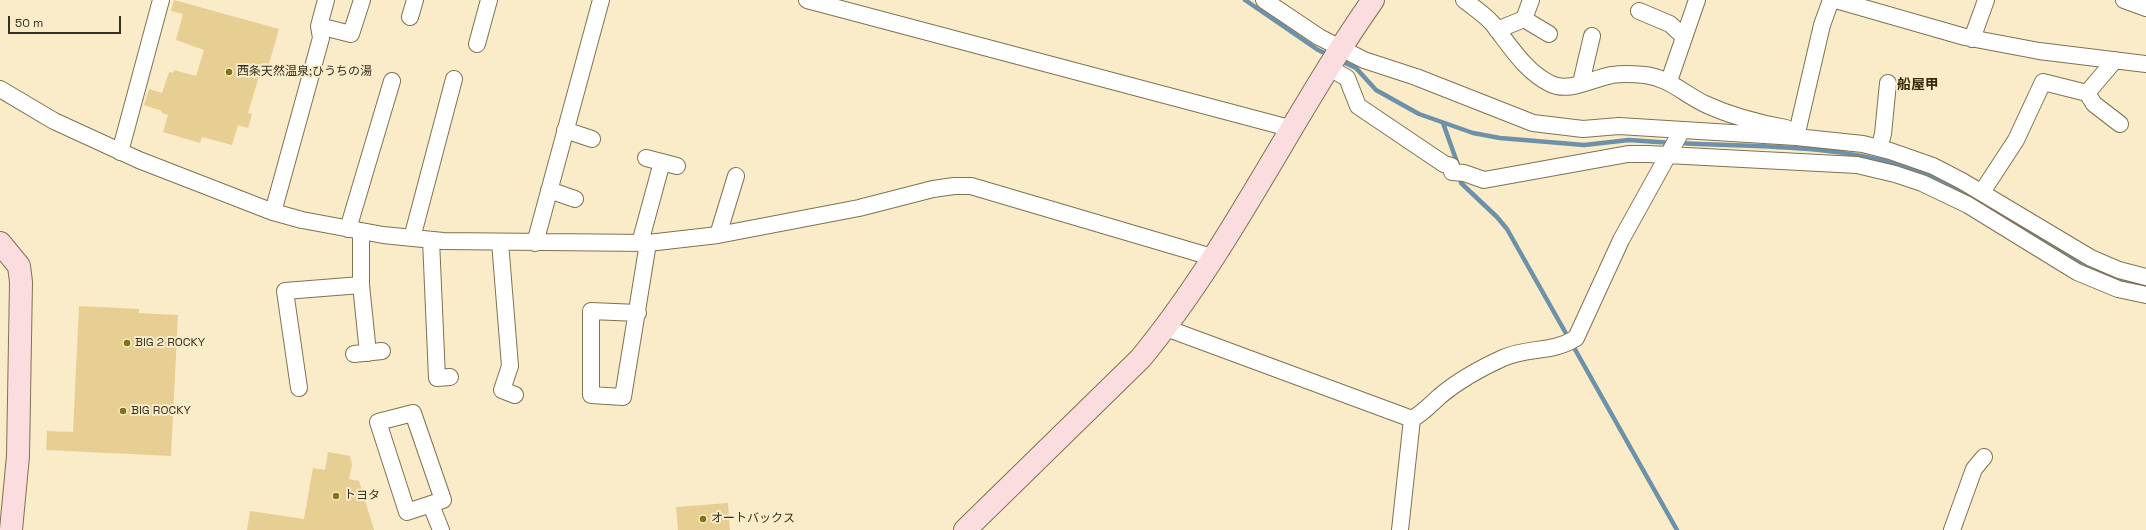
<!DOCTYPE html>
<meta charset="utf-8">
<style>
body{margin:0}
#map{position:relative;width:2146px;height:530px;overflow:hidden;background:#faecc9;font-family:"Space Grotesk",sans-serif}
canvas{display:block}
.scale{position:absolute;left:8px;top:16px;width:113px;height:18px;box-sizing:border-box;border:2px solid #353022;border-top:0;padding-left:5px;font-size:12px;line-height:14px;white-space:nowrap;color:#353022;-webkit-text-stroke:3px #faecc9;paint-order:stroke}
</style>
<div id="map">
<canvas width="2146" height="530"></canvas>
<div class="scale">50 m</div>
</div>
<script>
const ctx = document.querySelector('canvas').getContext('2d');
ctx.lineJoin = 'round';
function trace(path, color, width, dash) {
  ctx.strokeStyle = color;
  ctx.lineWidth = width;
  ctx.lineCap = dash ? 'butt' : 'round';
  ctx.setLineDash(dash || []);
  ctx.stroke(path);
}
function fill(path, color) {
  ctx.fillStyle = color;
  ctx.fill(path, 'evenodd');
}
function write(font, color, halo, rows, align = 'center') {
  ctx.font = font + ' "Space Grotesk","Noto Sans JP",sans-serif';
  ctx.lineWidth = 4;
  ctx.setLineDash([]);
  ctx.textBaseline = 'middle';
  ctx.strokeStyle = halo;
  ctx.fillStyle = color;
  for (const [text, x, y, turn = 0] of rows) {
    ctx.save();
    ctx.translate(x, y);
    ctx.rotate((+turn || 0) * Math.PI / 180);
    ctx.textAlign = isNaN(turn) ? turn : align;
    if (halo) ctx.strokeText(text, 0, 0);
    ctx.fillText(text, 0, 0);
    ctx.restore();
  }
}
const stream = new Path2D(`
 M1245 0 1318 50 1329 55
 M1339 60 1356 68 1376 90 1419 114 1473 133 1500 138 1584 145 1629 140 1672 143
 M1443 123 1458 165
 M1679 143C1753 147 1832 144 1903 166 1930 173 1954 187 1978 200
 M1460 176 1461 183 1497 217 1507 229 1677 530
 M2014 221C2055 247 2097 279 2146 285`);
const building = new Path2D(`
 M174 0 279 29 269 64 263 63 248 113 252 114 248 128 238 125 232 145 202 137 200 143 163 132 168 115 162 113V111L144 105 149 89 162 93 169 72 173 73 174 70 196 76 204 50 176 40 183 14 171 11Z
 M79 306 139 309V313L178 315 171 456 46 450 47 431 73 432Z
 M328 452 350 456 352 464 349 479 359 481 374 530H247L250 511 304 519 313 468 325 470Z
 M728 503 730 530H678L676 507Z`);
const street = new Path2D(`
 M807 0 1293 129
 M1264 0 1319 37 1364 60 1416 77 1533 123 1583 129 1619 126 1796 137 1863 144 1890 151 1933 166 1962 181 2091 258 2119 270 2146 277
 M1464 0C1473 7 1484 14 1492 23 1509 44 1525 72 1551 84 1570 93 1593 78 1612 75 1623 73 1635 74 1645 75 1669 78 1684 94 1705 104 1731 116 1757 123 1786 128
 M1836 0 1965 37 2039 51 2146 64
 M2124 0 2146 8
 M1639 11 1670 24 1684 37
 M410 17 415 0
 M1524 19 1549 34
 M319 26 351 34 362 0
 M1497 30 1524 19 1531 0
 M1972 39 1986 0
 M477 44 489 0
 M2115 60 2087 93 2094 104 2120 124
 M1328 67 1347 78 1358 106 1444 164 1451 166 1452 172 1464 173 1484 180 1628 154H1648L1857 165 1895 174 1922 183 1968 205 2077 272 2118 289 2146 295
 M1669 81 1697 0
 M1581 83 1592 36
 M0 89 54 121 139 160 273 212 302 220 383 235 443 241 648 243 718 235 859 208 933 189 954 186H971L1215 258
 M565 130 592 139
 M1796 137 1822 25 1831 0
 M1879 148 1883 134 1888 83
 M120 152 161 0
 M646 158 677 166
 M549 190 575 199
 M1982 192 2016 140 2043 82 2087 93
 M273 212 321 38 319 26 326 0
 M348 229 392 81
 M361 231V285L368 353
 M718 235 736 176
 M412 238 454 79
 M431 240 437 378 450 377
 M500 242 510 366 502 390 515 395
 M535 243 601 0
 M640 243 662 162
 M638 313 591 311V395L623 397 648 243
 M1166 328 1412 419
 M354 354 382 351
 M299 388 285 291 361 285
 M413 413 443 500 407 512 378 422Z
 M431 505 441 530
 M1400 530 1412 419C1423 413 1431 404 1440 396 1459 380 1481 368 1503 358 1527 347 1553 353 1576 338L1621 240 1682 130
 M1952 530 1974 469 1984 457`);
const secondary = new Path2D(`
 M0 243 19 266 21 282 18 456 11 530
 M965 530 1141 358C1232 247 1291 117 1373 0`);
const markers = [
 [229,72,4,"#807416"],
 [127,343,4,"#807416"],
 [123,411,4,"#807416"],
 [336,496,4,"#807416"],
 [703,519,4,"#807416"]
];
const poiNames = [
 ["西条天然温泉;ひうちの湯",237,72],
 ["BIG 2 ROCKY",135,343],
 ["BIG ROCKY",131,411],
 ["トヨタ",344,496],
 ["オートバックス",711,519]
];
const quarterNames = [
 ["船屋甲",1918,85]
];
trace(stream, '#6e91aa', 4.5);
fill(building, '#e7ce93');
trace(street, '#7f7252', 18);
trace(secondary, '#7f7252', 24);
trace(street, '#fff', 16);
trace(secondary, '#fbdcdf', 22);
for (const [x, y, r, color] of markers) {
  const dot = new Path2D();
  dot.arc(x, y, r, 0, 2 * Math.PI);
  ctx.fillStyle = color;
  ctx.fill(dot);
  trace(dot, '#faecc9', 1.5);
}
write('12px', '#353022', '#faecc9', poiNames, 'left');
write('bold 14px', '#372b0d', '#faecc9', quarterNames);
</script>
